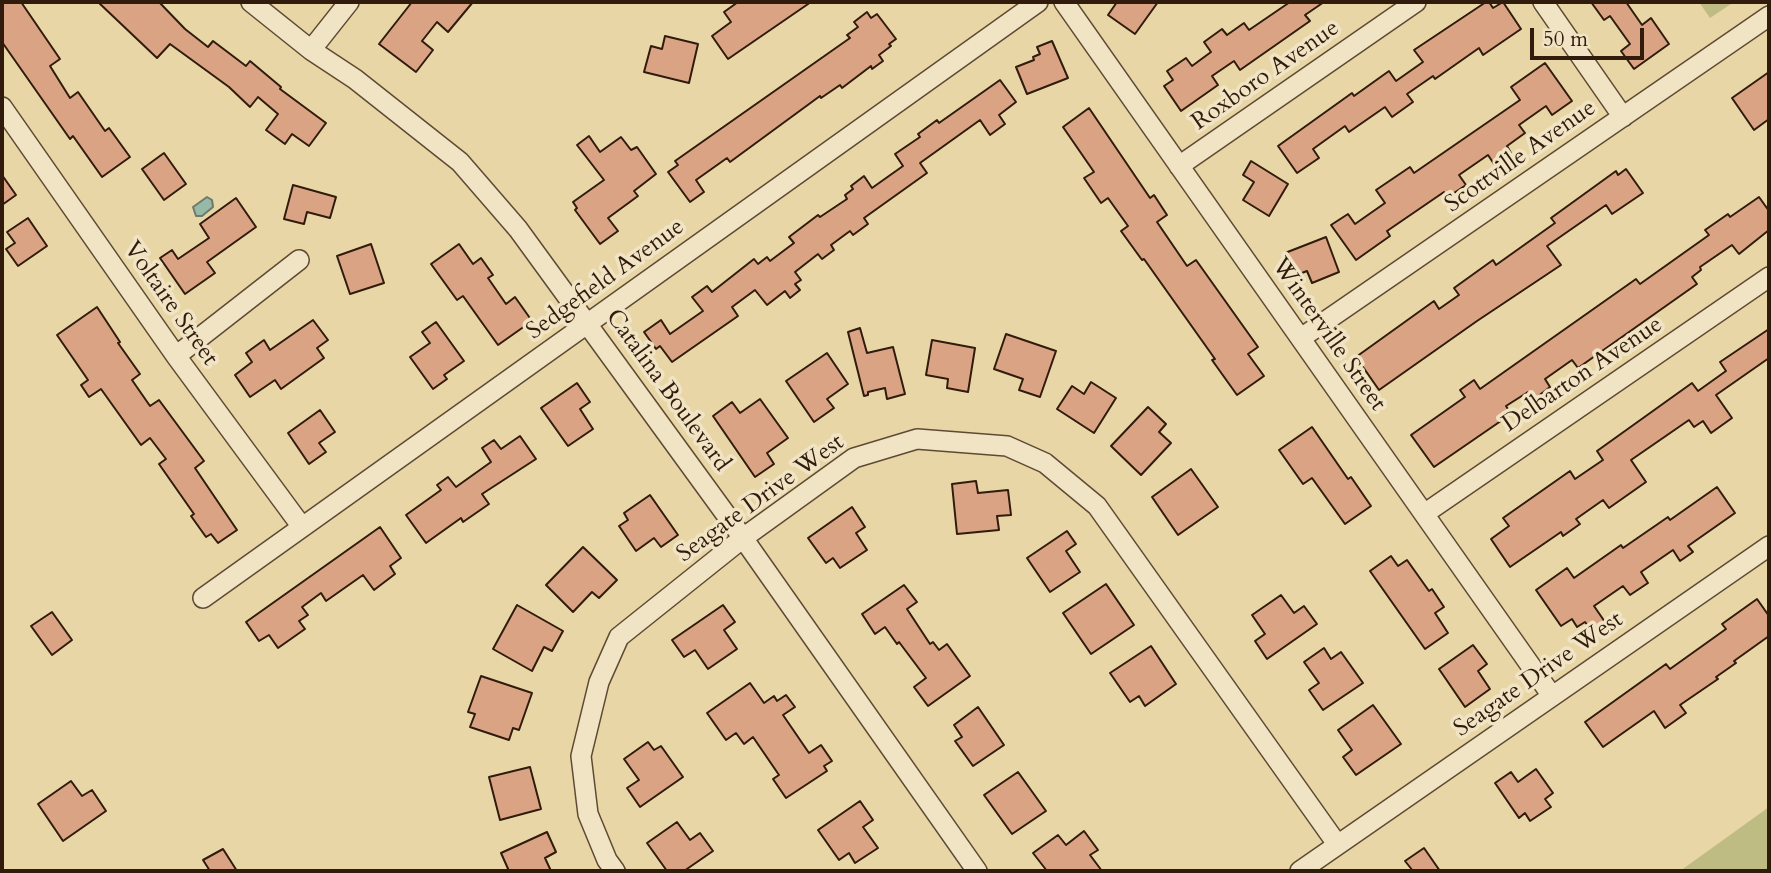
<!DOCTYPE html>
<style>
body{margin:0}
#map{position:relative;width:1771px;height:873px;overflow:hidden;background:#e8d6a6;font-family:Cardo,serif}
canvas{display:block}
.frame{position:absolute;inset:0;border:4px solid #301b0c;pointer-events:none}
.scale{position:absolute;left:1530px;top:28px;width:114px;height:32px;box-sizing:border-box;border:4px solid #301b0c;border-top:0;padding-left:9px;font-size:21px;line-height:24px;white-space:nowrap;color:#301b0c;-webkit-text-stroke:5px #f0e4c5;paint-order:stroke}
</style>
<div id="map">
<canvas width="1771" height="873"></canvas>
<div class="frame"></div>
<div class="scale">50 m</div>
</div>
<script>
const ctx = document.querySelector('canvas').getContext('2d');
ctx.lineJoin = 'round';
function fill(path, color) {
  ctx.fillStyle = color;
  ctx.fill(path, 'evenodd');
}
function trace(path, color, width, dash) {
  ctx.strokeStyle = color;
  ctx.lineWidth = width;
  ctx.lineCap = dash ? 'butt' : 'round';
  ctx.setLineDash(dash || []);
  ctx.stroke(path);
}
function write(font, color, halo, rows, align = 'center') {
  ctx.font = font + ' Cardo,serif';
  ctx.lineWidth = 7;
  ctx.setLineDash([]);
  ctx.textBaseline = 'middle';
  ctx.strokeStyle = halo;
  ctx.fillStyle = color;
  for (const [text, x, y, turn = 0] of rows) {
    ctx.save();
    ctx.translate(x, y);
    ctx.rotate((+turn || 0) * Math.PI / 180);
    ctx.textAlign = isNaN(turn) ? turn : align;
    if (halo) ctx.strokeText(text, 0, 0);
    ctx.fillText(text, 0, 0);
    ctx.restore();
  }
}
const green = new Path2D(`
 M1699 2H1734L1710 18Z
 M1769 807V871H1680Z`);
const water = new Path2D(`
 M207 197 212 200 213 207 202 216H196L193 207Z`);
const building = new Path2D(`
 M2 2H21L60 59 50 66 70 98 78 92 105 131 109 128 130 157 102 177 73 136 70 139 2 42Z
 M98 2H159L185 29 208 47 213 41 246 66 250 61 281 87 280 89 326 123 309 146 292 134 285 144 266 130 278 114 258 97 250 107 229 87 170 44 157 58Z
 M412 2H473L448 32 437 22 422 41 433 50 416 72 379 44Z
 M738 2H811L728 59 712 36 731 22 724 12Z
 M1117 2H1158L1135 34 1108 15Z
 M1290 2H1324L1305 15 1310 21 1240 70 1234 61 1212 76 1218 85 1181 111 1164 86 1173 80 1167 71 1186 58 1192 66 1211 52 1204 42 1222 29 1227 35 1244 23 1249 30Z
 M1486 2H1489L1493 8 1503 2 1521 29 1483 55 1479 48 1435 79 1433 76 1407 94 1413 102 1392 117 1385 107 1349 132 1345 126 1313 149 1319 158 1297 173 1278 146 1352 93 1354 96 1389 71 1396 81 1423 62 1414 50Z
 M1591 2H1626L1642 25 1651 18 1669 44 1634 69 1621 51 1630 44 1610 16 1604 20Z
 M867 12 871 18 877 14 896 39 889 44 891 46 879 55 883 61 872 69 871 66 842 88 840 85 821 98 820 96 730 162 727 158 696 180 704 192 690 202 668 172 678 165 675 161 850 38 847 35 858 27 854 22Z
 M665 36 698 44 689 83 644 72 651 46 662 49Z
 M1052 41 1068 78 1027 94 1016 67 1034 60 1033 57 1040 54 1037 47Z
 M1545 63 1572 101 1552 115 1546 106 1519 125 1525 133 1507 146 1511 153 1494 164 1488 155 1459 175 1466 185 1448 197 1444 192 1387 231 1390 236 1356 260 1331 225 1348 214 1355 224 1385 203 1376 190 1410 167 1414 173 1520 100 1511 87Z
 M1769 72V119L1754 130 1732 98Z
 M1000 80 1016 102 999 115 1005 124 990 135 980 120 920 163 927 173 864 218 868 224 853 235 850 231 831 245 834 250 822 259 818 254 795 272 801 280 795 284 800 290 790 298 785 291 767 305 755 290 732 307 738 316 672 362 660 346 656 349 644 332 661 320 670 334 703 311 692 297 707 286 712 292 754 259 758 264 767 257 770 261 794 243 789 237 818 215 820 217 847 199 845 195 853 189 851 186 864 176 872 188 903 166 895 154 920 137 918 134 937 120 939 123Z
 M1089 108 1150 198 1154 195 1167 215 1157 222 1187 266 1196 260 1258 347 1248 354 1264 376 1237 395 1212 360 1215 359 1144 259 1142 260 1121 231 1128 226 1108 198 1101 203 1084 178 1094 172 1063 127Z
 M589 136 600 152 621 137 631 150 637 147 656 174 634 191 638 196 608 218 618 231 600 244 575 210 577 208 573 202 604 180 577 145Z
 M164 153 186 184 164 200 142 169Z
 M1251 161 1288 184 1269 216 1243 200 1254 182 1243 175Z
 M1626 169 1643 193 1612 214 1606 205 1547 246 1561 265 1477 321 1379 390 1356 357 1434 301 1439 309 1459 295 1454 288 1493 260 1496 265 1555 223 1551 218 1616 171 1618 175Z
 M2 175 16 195 2 205Z
 M293 185 336 197 330 218 307 212 304 224 284 219Z
 M1759 197 1769 211V230L1739 254 1732 245 1700 267 1701 270 1692 277 1697 284 1578 368 1572 360 1545 379 1550 387 1533 400 1528 392 1506 406 1511 414 1434 467 1411 435 1465 397 1460 390 1474 380 1480 389 1636 279 1640 284 1709 235 1705 230 1728 214 1730 217Z
 M236 198 256 227 207 262 215 273 185 294 160 258 172 250 178 259 209 238 200 224Z
 M28 218 47 246 18 266 6 249 15 243 7 232Z
 M1326 237 1339 272 1312 283 1307 271 1294 276 1285 253Z
 M371 244 384 283 350 294 337 256Z
 M459 244 473 264 481 258 493 275 488 278 506 304 515 297 532 321 498 345 463 296 457 300 431 264Z
 M97 307 120 342 118 343 140 374 132 380 150 406 159 400 204 461 195 468 237 530 218 543 211 534 206 537 191 516 194 514 159 464 166 459 150 438 141 445 101 389 89 397 81 385 88 380 57 335Z
 M313 320 328 340 317 348 324 358 281 389 275 380 250 397 235 375 252 362 246 353 264 340 270 350Z
 M436 322 464 361 444 375 447 379 433 389 410 357 430 343 422 332Z
 M860 328 867 353 893 347 905 394 887 399 885 388 868 392V395L864 396 848 332Z
 M1769 329V358L1716 395 1732 418 1711 433 1703 421 1694 427 1689 420 1631 460 1646 482 1609 508 1603 500 1576 519 1580 524 1563 536 1561 532 1510 567 1491 539 1509 526 1503 518 1570 471 1575 479 1603 460 1597 451 1692 383 1698 391 1726 371 1720 362Z
 M1006 334 1056 351 1040 397 1019 390 1023 379 994 369Z
 M932 340 975 348 968 392 947 388 948 379 926 375Z
 M827 353 848 384 827 399 834 408 814 422 786 381Z
 M1091 382 1116 398 1094 433 1057 409 1072 386 1084 394Z
 M577 383 590 402 580 409 593 429 568 446 541 408Z
 M760 399 788 438 767 453 774 464 755 477 713 416 732 402 740 413Z
 M1148 407 1166 424 1159 432 1171 443 1141 475 1111 446Z
 M320 410 335 432 319 443 326 452 309 464 288 433Z
 M1312 427 1348 479 1351 477 1371 506 1345 524 1312 478 1303 484 1279 450Z
 M520 436 536 459 482 494 489 504 463 522 461 518 426 543 406 515 441 490 437 485 448 477 456 487 491 462 482 448 494 440 501 449Z
 M1191 469 1218 507 1178 535 1152 497Z
 M976 481 978 493 1008 490 1011 515 997 516 999 530 957 534 952 484Z
 M1717 487 1735 513 1688 546 1693 552 1680 561 1673 550 1641 572 1648 583 1630 595 1623 586 1594 606 1605 622 1592 631 1585 622 1577 627 1572 619 1561 626 1536 590 1567 568 1574 578 1621 545 1623 548 1668 517 1670 520Z
 M650 495 678 535 661 547 654 538 636 551 619 526 628 520 624 513Z
 M852 507 865 527 856 533 867 550 840 568 833 558 826 563 808 538Z
 M380 527 401 558 390 566 395 574 374 590 363 575 326 601 321 593 302 607 308 615 299 621 305 629 278 648 269 635 259 641 246 622Z
 M1067 531 1076 544 1066 551 1080 572 1050 592 1027 558Z
 M583 547 617 580 599 598 592 592 573 612 546 585Z
 M1391 556 1398 566 1407 560 1429 591 1432 589 1444 607 1435 613 1448 633 1425 649 1370 571Z
 M1106 584 1134 625 1091 654 1063 613Z
 M904 585 917 602 907 609 930 644 933 642 939 650 947 644 970 676 928 706 914 687 926 678 899 642 897 644 885 627 875 634 862 614Z
 M1281 595 1294 613 1304 606 1317 624 1267 659 1255 641 1265 634 1252 615Z
 M1757 599 1769 616V636L1734 661 1736 663 1716 677 1718 679 1680 705 1686 713 1665 728 1654 711 1603 747 1585 722 1666 664 1670 669 1726 629 1722 624Z
 M517 605 563 631 552 651 544 647 532 671 493 649Z
 M723 605 735 622 724 630 737 649 708 669 695 650 684 657 672 640Z
 M52 612 72 640 52 655 31 626Z
 M1473 645 1487 664 1478 671 1490 689 1465 707 1439 669Z
 M1151 646 1176 684 1145 706 1139 696 1130 702 1110 673Z
 M1324 648 1331 659 1341 652 1363 683 1323 710 1309 690 1319 683 1304 662Z
 M481 676 532 693 519 730 513 728 509 740 470 727 475 714 468 712Z
 M750 683 764 703 774 696 777 701 786 695 795 707 783 715 809 753 821 745 832 761 824 766 827 771 786 798 773 779 779 775 753 737 744 744 736 733 726 740 707 713Z
 M1373 705 1401 744 1356 775 1343 757 1352 750 1338 730Z
 M978 707 1004 745 973 766 955 741 962 737 954 725Z
 M648 742 654 750 661 746 683 777 640 807 627 788 639 780 624 759Z
 M530 767 541 809 500 820 489 777Z
 M1536 769 1553 793 1545 799 1551 807 1530 821 1525 813 1519 818 1495 783 1511 772 1518 782Z
 M1018 772 1046 811 1012 834 984 795Z
 M71 781 82 796 92 790 106 811 63 841 38 804Z
 M860 801 873 820 863 827 878 848 855 863 849 853 839 860 818 830Z
 M677 822 690 840 700 833 713 851 684 871H667L647 843Z
 M1084 831 1098 850 1090 855 1102 871H1047L1033 853 1058 835 1066 845Z
 M547 832 556 852 545 858 551 871H509L501 853Z
 M1424 848 1440 871H1413L1405 861Z
 M223 849 237 871H210L203 860Z`);
const minor = new Path2D(`
 M251 2 311 50 355 79 460 162 518 229 743 538 977 871
 M1064 2 1552 696
 M1543 2 1623 117
 M311 50 349 2
 M2 107 176 356 302 527
 M1179 166 1416 2
 M1301 338 1769 16
 M176 356 299 260
 M1424 514 1769 277
 M203 598 1038 2
 M615 871 607 860 588 814 581 756 599 682 619 637 743 538 854 458 917 439 1007 446 1045 463 1097 506 1337 844
 M1300 871 1769 546`);
const streetNames = [
 ["Roxboro Avenue",1266,76,-35],
 ["Scottville Avenue",1521,157,-35],
 ["Sedgefield Avenue",606,280,-36],
 ["Voltaire Street",170,304,55],
 ["Winterville Street",1328,335,55],
 ["Delbarton Avenue",1583,375,-34],
 ["Catalina Boulevard",667,391,54],
 ["Seagate Drive West",761,499,-36],
 ["Seagate Drive West",1539,675,-35]
];
fill(green, '#bebc82');
fill(water, '#97b9a8');
trace(water, '#6e7a6a', 2);
fill(building, '#daa484');
trace(building, '#301b0c', 2);
trace(minor, '#5e4a32', 22);
trace(minor, '#f0e4c5', 19);
write('24px', '#301b0c', '#f0e4c5', streetNames);
</script>
